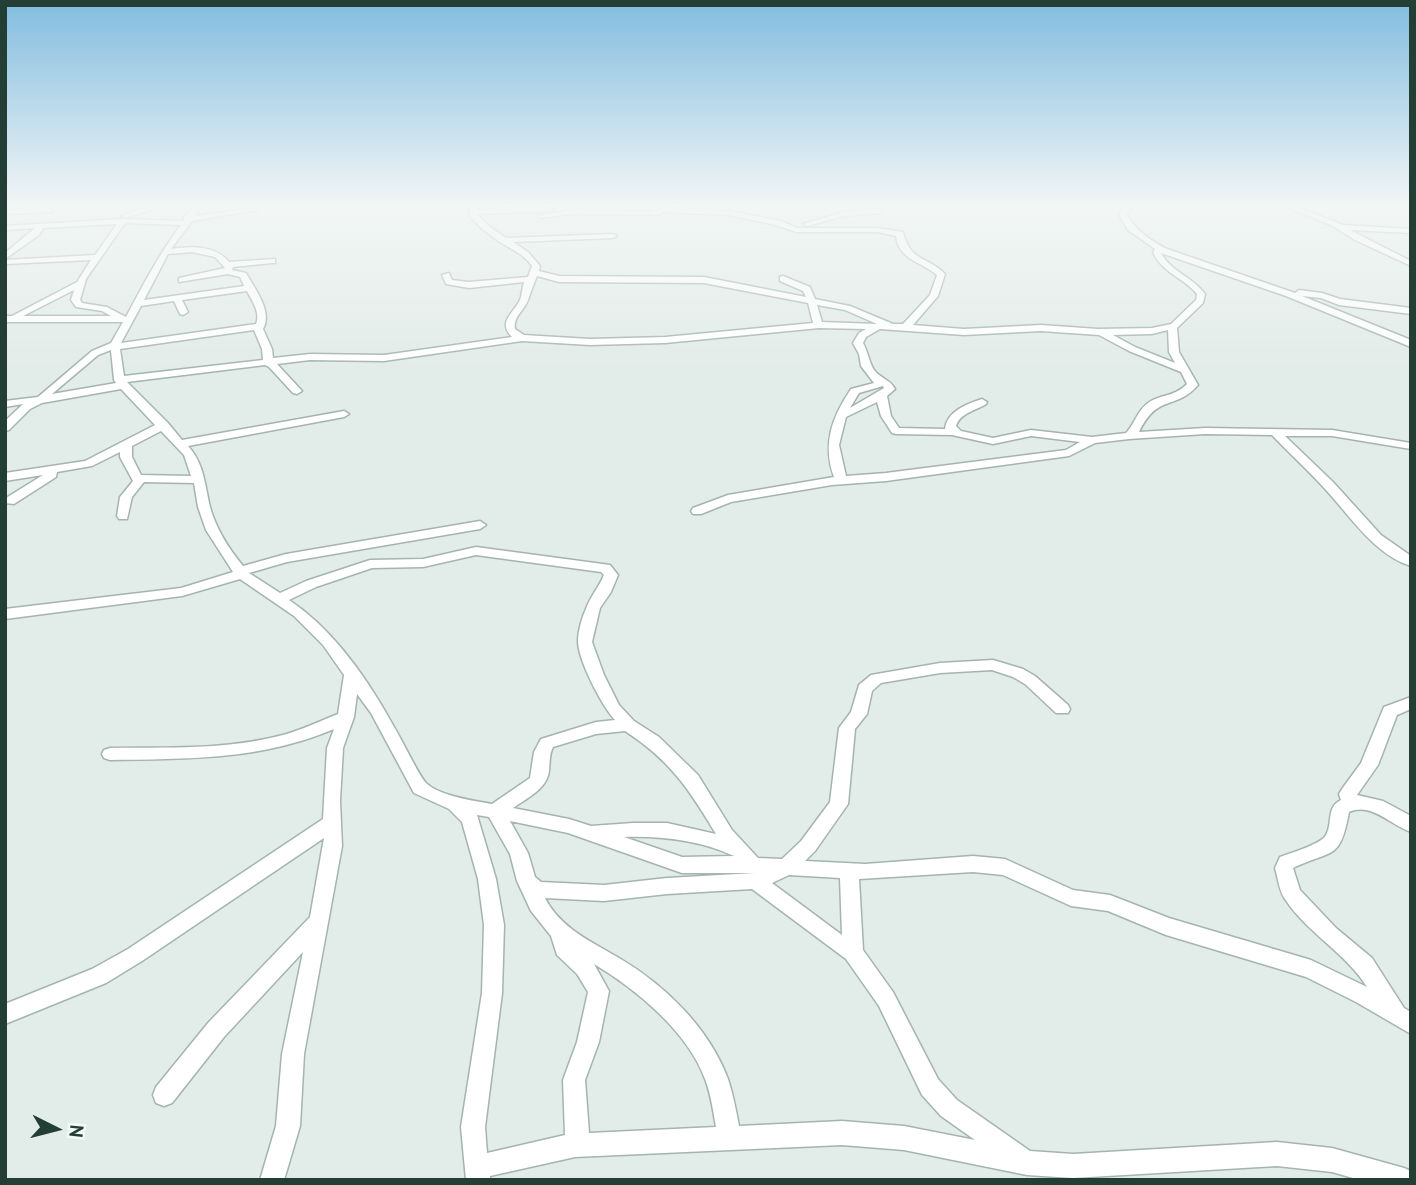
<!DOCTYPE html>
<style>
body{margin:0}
#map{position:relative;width:1416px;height:1185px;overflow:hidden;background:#e2ece8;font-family:"PT Sans",sans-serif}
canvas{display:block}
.frame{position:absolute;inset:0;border:7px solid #223e35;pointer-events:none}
.north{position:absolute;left:21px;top:1094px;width:70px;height:70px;-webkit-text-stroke:5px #f3f9f6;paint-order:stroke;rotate:96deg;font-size:19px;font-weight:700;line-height:28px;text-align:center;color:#223e35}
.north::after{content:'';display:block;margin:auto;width:24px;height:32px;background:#223e35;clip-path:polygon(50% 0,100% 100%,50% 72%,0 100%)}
</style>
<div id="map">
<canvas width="1416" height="1185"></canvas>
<div class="frame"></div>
<div class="north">N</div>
</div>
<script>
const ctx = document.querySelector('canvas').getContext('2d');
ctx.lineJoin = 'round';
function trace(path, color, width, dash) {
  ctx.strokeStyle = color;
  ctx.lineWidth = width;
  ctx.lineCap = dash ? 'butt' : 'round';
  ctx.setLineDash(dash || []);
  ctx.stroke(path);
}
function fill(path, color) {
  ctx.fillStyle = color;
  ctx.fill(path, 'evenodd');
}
const minor = new Path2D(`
 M147 207H159L125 218 121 216Z
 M194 207H201L195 216 253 208 257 210 192 221 171 249C192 246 215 245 229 262L275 259V263H272L233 267 232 270 246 273C255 289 273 312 263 329L272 349 273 358 310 354 384 355 512 337C497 322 513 314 520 300 522 295 522 288 524 282L469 288 446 284 442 275 449 273 452 280 469 282 528 277 532 266C524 254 511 249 500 242 489 235 477 225 469 215L470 207H478L477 210 536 207 555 209 551 211 477 214 490 227 506 238 613 234 617 236 613 238 513 242 528 252 540 266 539 271 559 276 704 277 806 297 803 291 780 281V277L783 276 810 287 815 299 850 306 893 324H903L930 295 937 275C921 262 898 259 896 236L877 232H796L776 225 729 215 663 212 660 215 572 214 540 218 536 216 572 210 657 211 646 207 729 211 781 221 797 228H877L903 232C911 263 926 255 945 274L938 296 913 325 964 329 1041 325 1098 329 1152 328 1171 324 1196 300 1197 294C1183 277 1162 273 1153 252L1155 249 1128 230 1119 215 1124 207H1131L1127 215C1137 232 1150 240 1167 249L1295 293 1299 290 1322 293 1340 299 1411 308V314L1339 305 1321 298 1302 296 1411 340V347L1286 296 1161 253C1171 272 1193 277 1205 294L1203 303 1177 328 1179 352 1198 385C1175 411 1158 393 1139 432L1205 428 1332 430 1411 443V449L1332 436H1285L1333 482 1381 535 1411 556V566C1375 555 1350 516 1326 490 1309 471 1290 454 1272 435L1205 434 1129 439 1095 443 1069 456 886 481 832 485 731 502 701 514H693L691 511 693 508 728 495 834 477C822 444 832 417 851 389L874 383 861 366 859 354 853 343 859 333 866 329 819 328 665 343 590 345 522 341 384 361 310 360 277 364 302 391 297 394 293 393 269 367 265 365 127 382 168 423 182 440 344 411 349 414 344 417 188 446C204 463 205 486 210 507 216 529 229 549 243 566L286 554 480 521 486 525 480 529 287 562 249 573 280 593 306 581 370 560 423 559 476 547 610 565 618 575 611 592 600 608 592 642 604 675 619 705 634 721 659 737 698 775 732 830 758 858 782 859 801 841 830 802 839 728 851 712 859 685 871 675 940 663 993 660 1023 669 1035 676 1068 705 1070 709 1068 713H1056L1025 684 1013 677 992 670 940 673 881 683 872 691 867 714 855 729 848 804 815 851 805 861 865 864 973 856 1005 859 1073 890 1110 895 1169 918 1311 960 1367 987C1346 953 1307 933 1285 899 1279 891 1278 878 1275 868L1280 857C1290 853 1322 844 1326 835 1333 823 1326 807 1341 800L1339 794 1342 789 1361 763 1384 707 1411 697V709L1397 715 1378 765 1357 795 1383 801 1411 816V832C1390 825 1372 802 1349 812 1340 861 1333 849 1293 868L1300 890 1336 928 1372 958 1404 1008 1411 1012V1034L1356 1002 1306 977 1166 935 1108 911 1071 906 1003 875 973 872 859 879 863 950 893 992 938 1079 957 1100 1030 1151 1073 1154 1277 1142 1332 1148 1404 1168 1411 1171V1180H1360L1332 1172 1277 1166 1073 1178 1027 1175 904 1150 842 1145 575 1157 490 1176V1180H466L461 1127 482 993 484 925 478 879 462 822 449 809 414 793 371 713 357 694 354 717 343 748 340 801 342 846 304 1054 300 1126 284 1180H260L276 1126 282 1054 303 952 224 1037 172 1103 164 1106 156 1103 153 1095 156 1087 208 1023 310 917 324 838 142 961 106 983 5 1024V1004L92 969 128 949 323 819 327 748 334 729C261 760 187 759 110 760L104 758 102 754 104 750 110 748C167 747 227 750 283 735 302 730 320 721 338 714L344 675 323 645 294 616 240 579 182 596 5 619V609L181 588 233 572 206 530 198 507 194 483 144 482 132 497 127 519H119L117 516 120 497 133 481 120 457V452L92 466 57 472 56 477 14 504 5 503 6 498 43 475 5 481V473L85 461 155 425 121 389 42 403 30 409 9 430 5 431V421L23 404 5 407V401L38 397 92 351 111 343 123 322H5V316H12L77 282 91 260 5 264V260L95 255 117 224 43 228 39 235 5 259V253L35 228 5 230V226L123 219 184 221V217ZM125 223 181 225C159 254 142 287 126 317L107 307 82 303 80 300 86 279ZM192 252 215 257 225 268 179 278V282L228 274 240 277 244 286 144 300 168 254ZM537 276 559 282 704 283 808 303 813 323 665 337 590 339 524 335 515 329C513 315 526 310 529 297 532 289 534 283 537 276ZM74 290 71 300 76 307 102 311 111 316H23ZM247 291C252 301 261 313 256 324L121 343 141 306 174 301 180 314 183 315 188 312 182 300ZM817 305 845 310 877 324 822 322ZM880 329 964 335 1041 331 1099 335 1129 351 1181 372 1187 384C1175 396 1165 394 1151 401 1138 408 1135 424 1126 433L1092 437 1031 430 993 438 961 431 956 426C960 413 975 411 986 404L987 402 982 399C967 404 947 411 945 429L899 428 891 416 887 396 895 389C890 379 881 379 874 370 869 362 868 352 863 343L866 337ZM254 330 262 349 263 360 124 376 120 349ZM1168 330 1169 352 1175 363 1135 347 1113 335 1152 334ZM111 350 114 380 116 383 52 394 98 355ZM883 386 884 388 850 408 859 393ZM877 402 881 416 892 433 896 434 952 435 993 444 1031 436 1080 442 1066 450 886 473 846 476 839 445 846 417ZM161 431 184 455 191 476 141 475 132 457V446ZM476 555 601 572 604 575C599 587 590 597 586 609 582 617 578 632 578 641 578 660 602 706 615 720L596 722 541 739 534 752 530 778 492 804C475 801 439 796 426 783 419 776 401 738 394 727 369 681 333 629 289 600L316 587 372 568 423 567ZM625 731C670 760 689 789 716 834L667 823H633L591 826 569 819 513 808C527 798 547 789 549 771 550 762 549 755 553 747L596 734ZM477 815 489 817 510 854 517 881 531 911 551 936 557 955 577 974 588 992 577 1042 563 1080 565 1135 487 1153 485 1127 502 993 504 925 496 879ZM510 821 568 833 682 873H755L667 878 604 885 541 882 535 877 528 853ZM624 837C662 836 699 840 734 856L682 857ZM789 875 840 878 842 935 772 883ZM752 889 846 959 879 1006 922 1095 941 1116 975 1140 904 1126 842 1121 739 1126C736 1110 733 1094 728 1079 709 1028 665 985 619 958 592 942 560 928 545 898L604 901 667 894ZM594 964C636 989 688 1032 705 1079 711 1094 713 1111 716 1127L589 1133 585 1080 599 1042 609 991Z
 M1286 207H1297L1343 225 1411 229V233L1350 230 1411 261V266L1355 240 1331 225Z
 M49 208 53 210 52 212 5 214V210Z
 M878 209 882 211 881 213 844 216 807 226 803 224 844 212Z`);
trace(minor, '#a5b4af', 3);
fill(minor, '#fff');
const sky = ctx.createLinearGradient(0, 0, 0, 373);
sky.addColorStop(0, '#82bcdf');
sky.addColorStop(0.55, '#f2f6f5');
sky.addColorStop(1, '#f2f6f500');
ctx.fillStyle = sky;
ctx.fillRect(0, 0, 1416, 373);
</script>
